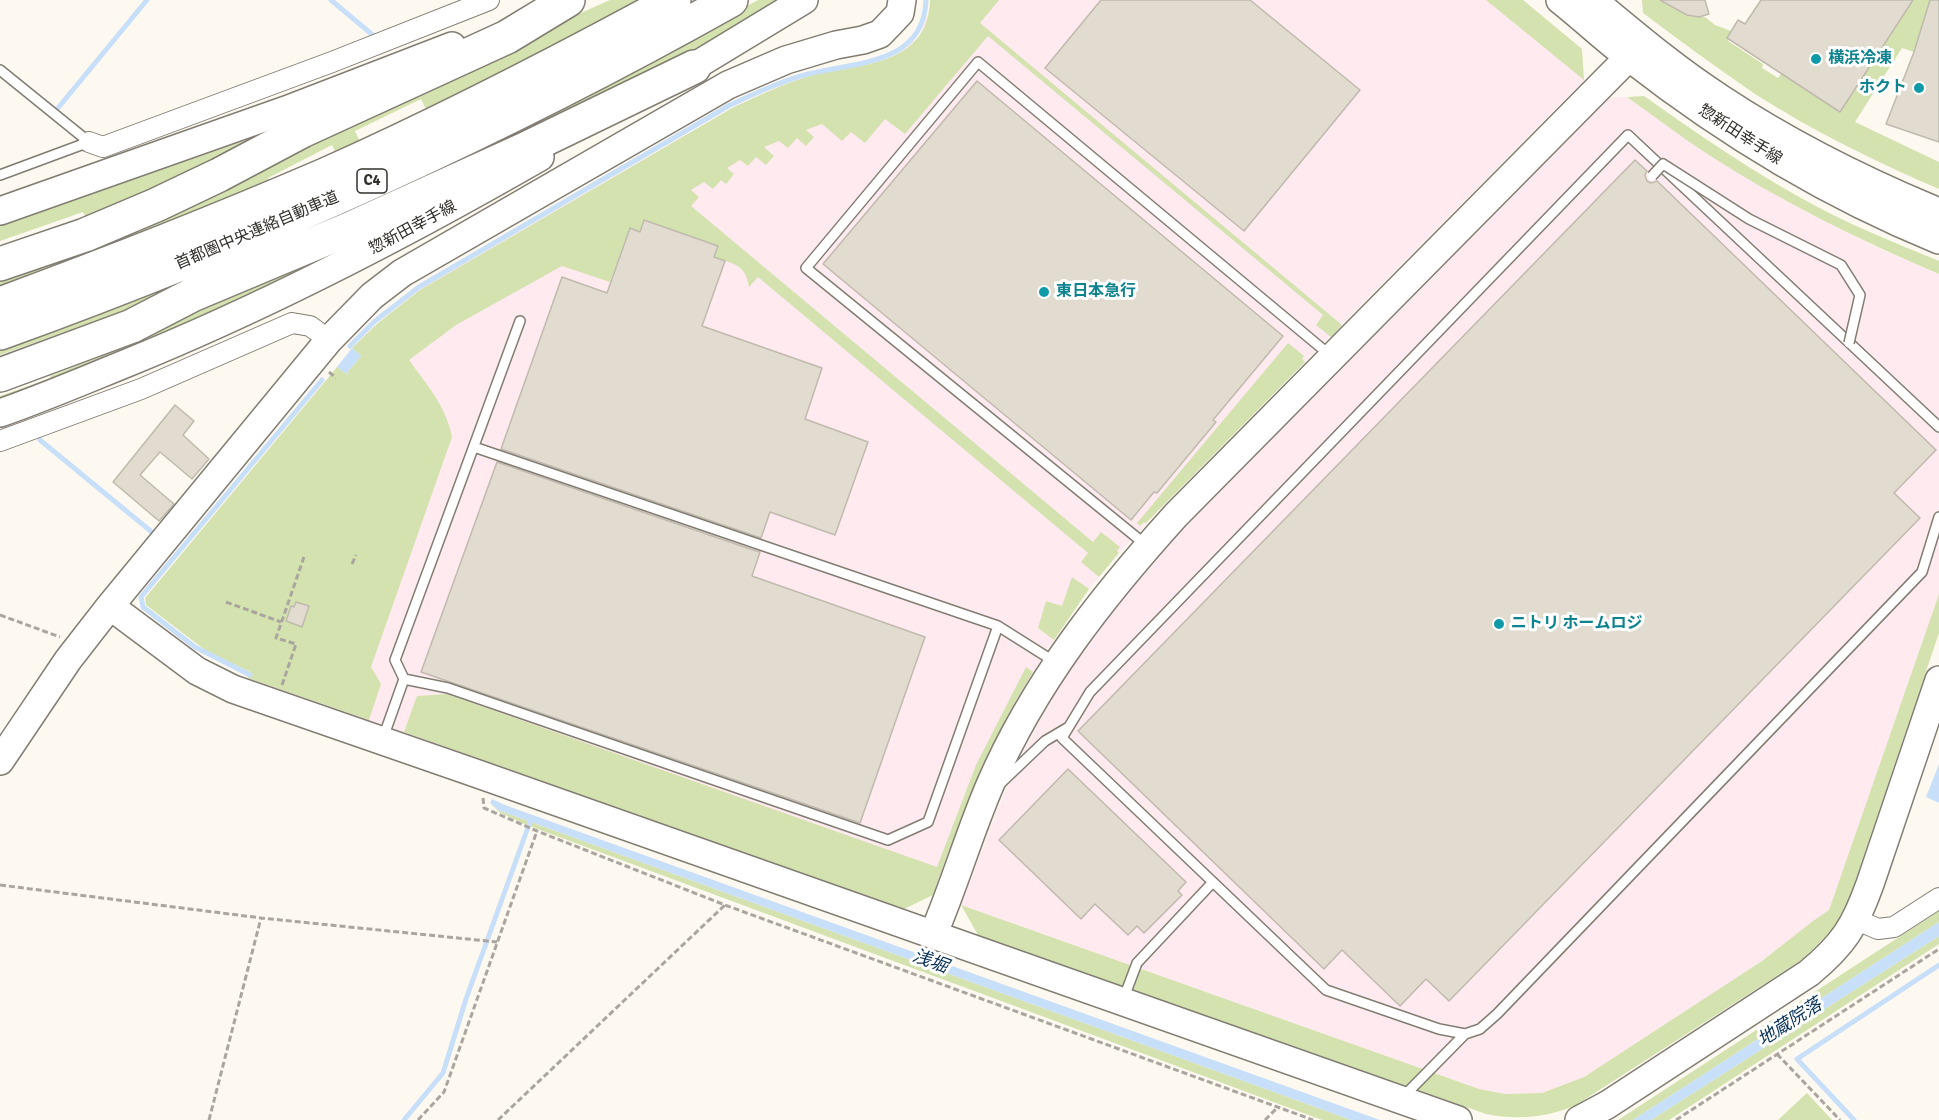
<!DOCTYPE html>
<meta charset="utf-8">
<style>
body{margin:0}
canvas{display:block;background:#fef9f0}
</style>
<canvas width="1939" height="1120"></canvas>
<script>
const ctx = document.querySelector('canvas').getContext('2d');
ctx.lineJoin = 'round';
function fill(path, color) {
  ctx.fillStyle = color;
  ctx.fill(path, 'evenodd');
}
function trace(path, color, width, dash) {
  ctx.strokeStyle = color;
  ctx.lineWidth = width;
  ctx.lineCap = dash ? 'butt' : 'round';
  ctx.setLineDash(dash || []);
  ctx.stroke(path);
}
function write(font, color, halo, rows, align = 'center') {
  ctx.font = font + ' Signika,"Noto Sans JP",sans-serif';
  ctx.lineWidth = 6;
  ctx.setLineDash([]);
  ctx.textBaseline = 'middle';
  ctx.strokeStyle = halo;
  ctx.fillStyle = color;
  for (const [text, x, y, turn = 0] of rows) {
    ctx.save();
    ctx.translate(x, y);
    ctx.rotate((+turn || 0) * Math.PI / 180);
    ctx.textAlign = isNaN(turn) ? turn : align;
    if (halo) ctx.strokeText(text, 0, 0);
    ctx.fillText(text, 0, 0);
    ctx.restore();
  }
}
const industrial = new Path2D(`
 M930 0H1523L1582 49 1584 80 1168 500 1119 553 1089 589 1046 651 1007 717 966 804 933 895 904 909 332 707 412 471 400 390 352 348 378 323 420 289 734 107 777 87 807 77 889 60 919 37 930 9Z
 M1610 97H1627L1708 154 1797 207 1876 247 1939 274V594L1829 910 1813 921 1762 961 1584 1077 1542 1093 1505 1094 1479 1089 961 905 997 810 1014 770 1038 724 1065 677 1108 614 1182 530Z`);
const green = new Path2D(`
 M610 0H649L427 111 421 99 355 131 360 142 336 153 332 145 268 178 270 182 0 289V282L89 249 450 71Z
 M758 0H782L662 73 174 293 0 355V346L677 45Z
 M930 0H999L980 23 1342 325 1331 337 1316 325 1323 315 988 36 905 134 885 119 865 143 851 132 842 141 822 124 806 130 814 137 806 146 797 138 788 148 779 141 764 147 774 156 766 165 756 157 748 166 740 160 727 168 734 174 726 184 721 180 713 189 704 182 691 190 699 197 691 206 1093 542 1101 532 1120 547 1117 551 1119 553 1099 577 1081 562 1088 553 758 277 749 287C746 264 733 264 714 257L717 246 645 220 640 232 630 228 610 282 562 266 456 325 409 360C427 385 446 406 452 437L371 667 381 684 369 720 248 678 250 672 205 650 146 605 145 598 337 367 346 374 361 356 352 348 378 323 420 290 734 107C758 96 781 85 806 77 855 63 928 69 930 0Z
 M1486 0H1523L1582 49 1584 80Z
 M1642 0H1670L1687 15 1705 17 1715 25 1731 31 1727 37 1729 39 1728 41 1763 64 1762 68 1778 78 1781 74 1840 112 1913 0H1930L1914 52 1902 48 1855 122 1939 162V189C1876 162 1813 131 1755 94 1717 68 1680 41 1643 13Z
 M1644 96C1695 132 1747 168 1801 198 1845 223 1893 242 1939 261V274C1859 240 1782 202 1709 155 1681 137 1654 116 1627 97Z
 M283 123 165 188 85 216 83 212 0 241V226L255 137Z
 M355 242H362L216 315 0 401V396L51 378 50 376 144 340 187 316Z
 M1288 343 1304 356 1302 359 1305 362 1146 523 1144 522 1140 526 1137 523Z
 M1072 577 1089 589 1054 640 1038 628 1046 601 1062 606Z
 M1939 594V633L1851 893 1835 927 1803 959 1576 1105C1546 1118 1518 1120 1486 1114L978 935 961 905 1479 1089 1505 1094 1542 1093 1584 1077 1762 961 1813 921 1829 910Z
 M1026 667 1033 672C989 741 960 818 933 895L904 909 404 732 417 696 447 694 937 867 976 765Z
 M490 803 498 810 1351 1120H1322L524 824 499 812Z
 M1939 911V922L1633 1120H1618Z
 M1939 936V944L1669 1120H1651Z
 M1807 1093 1832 1120H1778Z`);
const water = new Path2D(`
 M352 348 361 356 346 374 337 367Z
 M1939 764V803L1926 797Z
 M492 799 505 805 1380 1120H1351L498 810 490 803Z
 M1939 922V936L1651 1120H1633Z`);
const stream = new Path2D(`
 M331 0 374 36
 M58 108 147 0
 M350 346 375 321 419 287 730 105C756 93 781 81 808 74 855 62 924 65 926 0
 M40 440 153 533
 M250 675 195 647 143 607 141 597 322 380
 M404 1120 443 1073 466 999 531 819
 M1854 1120 1797 1059 1939 965`);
const building = new Path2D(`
 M1101 0H1250L1360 90 1244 231 1045 68Z
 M1660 0H1705L1709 14 1699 17 1687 15Z
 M1761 0H1913L1840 112 1727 38 1738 20 1745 24Z
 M1930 0H1939V142L1886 124 1914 52Z
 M977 81 1283 336 1213 420 1216 422 1157 493 1154 492 1131 520 823 264Z
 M1635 160 1647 171 1645 175 1647 181 1651 183 1657 181 1936 450 1894 493 1920 518 1449 1001 1426 979 1400 1006 1342 950 1324 969 1078 731Z
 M644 220 718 246 714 257 725 261 702 326 822 368 805 419 868 442 835 535 770 512 761 538 501 449 562 277 607 293 630 228 640 232Z
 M175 405 194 421 183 435 209 459 192 479 160 452 140 475 174 504 159 521 113 482Z
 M497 462 756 551 760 552 752 576 925 637 860 823 421 672Z
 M296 602 309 606 302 627 286 621 291 606 294 607Z
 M1068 769 1186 882 1178 891 1182 895 1144 933 1137 926 1128 935 1095 904 1081 919 999 840Z`);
const path = new Path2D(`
 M329 372 336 378
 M352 564 356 555
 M226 602 281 622
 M0 615 60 637
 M282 685 296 644 276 638 304 557
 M483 798 484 808 537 831 725 905 1313 1120
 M0 885 261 918 497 942
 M1777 1054 1840 1120
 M209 1120 261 918
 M418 1120 444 1092 537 831
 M498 1120 725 905
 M1265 1120 1278 1107
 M1676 1120 1939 949`);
const lane = new Path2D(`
 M0 70 89 142
 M0 175 89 142
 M474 447 998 626 1055 662
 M1146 545 806 268 978 62 1331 356
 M404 679 448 688 888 840 928 822 998 626
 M383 738 404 679 395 660 520 321
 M1002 782 1045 741 1067 728
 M1123 1000 1137 963 1213 882
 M1465 1034 1439 1029 1326 990 1062 738 1090 692 1628 135 1939 427
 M1402 1098 1465 1034 1480 1029 1497 1014 1922 572 1939 517`);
const street = new Path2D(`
 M89 142 103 147 332 62 489 0
 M0 441 141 389 292 323 310 326 329 340
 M1855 919 1878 929 1894 927 1939 898`);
const secondary = new Path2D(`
 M1560 0C1584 19 1606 40 1630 58 1726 133 1826 194 1939 240
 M1593 0C1634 34 1675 69 1720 98 1788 143 1864 181 1939 212
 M677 77 804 0
 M0 211 286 110 452 46
 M0 413C43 398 85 380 127 363 270 305 406 234 540 157
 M110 606 197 671 233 689 478 774 1458 1120
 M0 761 68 660 110 606 329 340 372 296 402 273 728 85 786 60 836 45 863 40 880 34 900 13 902 0
 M933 935C954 886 969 834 990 785 1034 683 1102 597 1176 515L1629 57
 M1579 1120 1607 1105 1809 973C1844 944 1855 926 1870 884L1939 680`);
const highway = new Path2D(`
 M0 264 85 235 156 205 219 175 302 131 507 37 568 0
 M0 304C109 264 218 221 325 175 444 122 560 62 674 0
 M0 333C252 242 498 131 731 0
 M0 375 132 326 192 295 347 230 523 150 694 67`);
const laneBridge = new Path2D(`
 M1652 176 1663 164 1749 219 1841 265 1860 295 1849 343`);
const markers = [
 [1816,59,6,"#0f9aa8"],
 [1919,88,6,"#0f9aa8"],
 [1044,292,6,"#0f9aa8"],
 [1499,624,6,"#0f9aa8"]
];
const shields = [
 [372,181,30]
];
const shieldNames = [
 ["C4",372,181]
];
const cultureNames = [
 ["横浜冷凍",1828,59],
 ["ホクト",1907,88,"right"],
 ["東日本急行",1056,292],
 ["ニトリ ホームロジ",1511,624]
];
const streetNames = [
 ["惣新田幸手線",1740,135,33],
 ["惣新田幸手線",413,228,-28],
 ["首都圏中央連絡自動車道",257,231,-23]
];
const waterNames = [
 ["浅堀",930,962,20],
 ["地蔵院落",1790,1023,-33]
];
fill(industrial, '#ffeaef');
fill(green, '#d3e2ae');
fill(water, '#c8dff9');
trace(stream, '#c8dff9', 5);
fill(building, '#e2dcd0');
trace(building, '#c0baae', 1.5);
trace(lane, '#827d72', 12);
trace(street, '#827d72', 22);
trace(secondary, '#827d72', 30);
trace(highway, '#827d72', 36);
trace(path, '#aaa69f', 3, [6, 3]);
trace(lane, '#fff', 9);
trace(street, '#fff', 20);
trace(secondary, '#fff', 27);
trace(highway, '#fff', 33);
trace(laneBridge, '#827d72', 12, []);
trace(laneBridge, '#fff', 9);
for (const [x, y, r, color] of markers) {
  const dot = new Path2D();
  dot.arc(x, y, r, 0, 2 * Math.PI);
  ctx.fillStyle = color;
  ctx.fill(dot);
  trace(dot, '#fff', 2);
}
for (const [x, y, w] of shields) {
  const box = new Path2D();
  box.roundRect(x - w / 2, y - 12, w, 24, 4.5);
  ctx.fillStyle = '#fff';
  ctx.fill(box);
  trace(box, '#32302b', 1.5);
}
write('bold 15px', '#32302b', null, shieldNames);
write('bold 16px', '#0d838f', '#fff', cultureNames, 'left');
write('16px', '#32302b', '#fff', streetNames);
write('italic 18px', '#073056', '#fff', waterNames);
</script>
